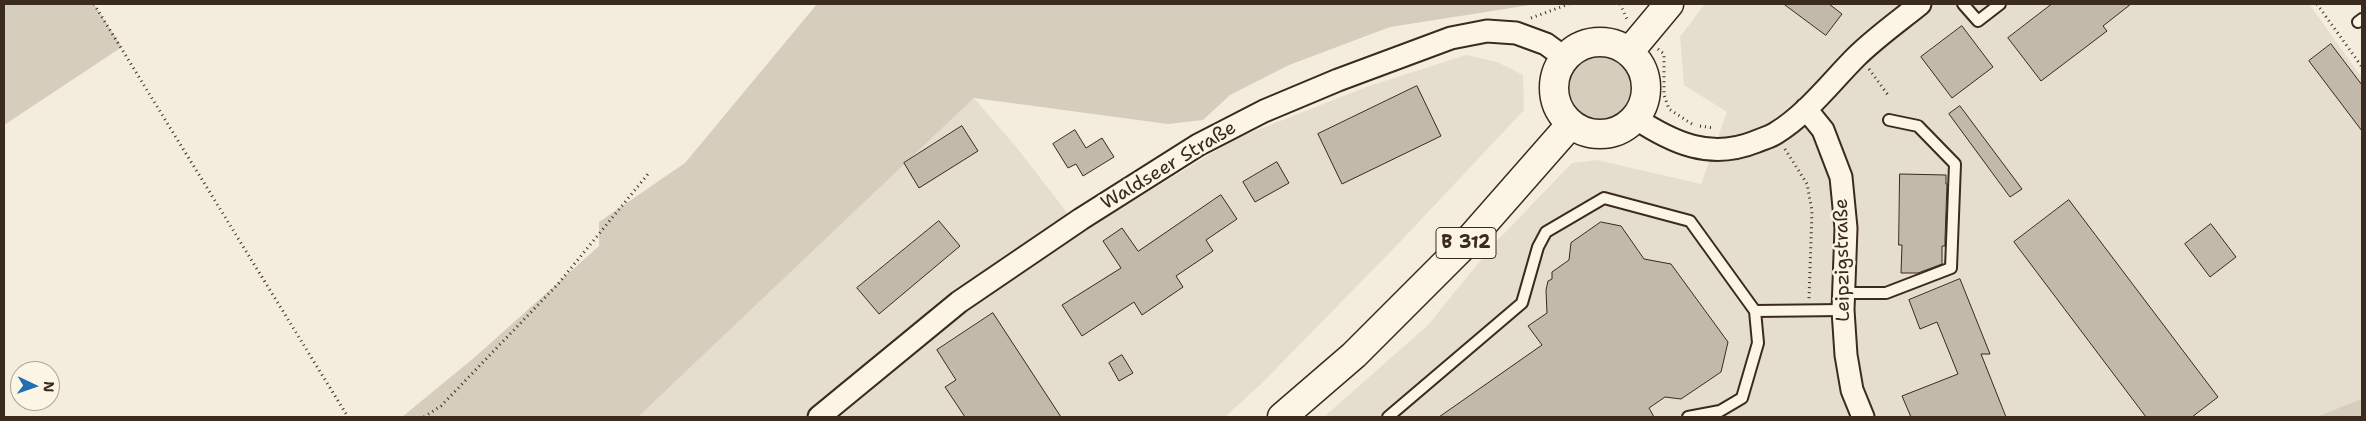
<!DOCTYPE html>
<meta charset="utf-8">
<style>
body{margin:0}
#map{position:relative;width:2366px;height:421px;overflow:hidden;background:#f4eddd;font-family:"Shantell Sans",sans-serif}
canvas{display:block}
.frame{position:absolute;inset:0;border:5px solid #3b2a1e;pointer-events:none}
.north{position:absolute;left:10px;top:361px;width:50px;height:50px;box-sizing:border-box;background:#fcf5e5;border:1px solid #afa495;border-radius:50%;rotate:93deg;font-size:14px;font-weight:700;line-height:20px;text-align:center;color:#3b2a1e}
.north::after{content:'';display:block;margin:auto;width:18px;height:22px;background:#1f6fb2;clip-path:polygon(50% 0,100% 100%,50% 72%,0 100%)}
</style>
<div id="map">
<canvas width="2366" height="421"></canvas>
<div class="frame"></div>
<div class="north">N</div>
</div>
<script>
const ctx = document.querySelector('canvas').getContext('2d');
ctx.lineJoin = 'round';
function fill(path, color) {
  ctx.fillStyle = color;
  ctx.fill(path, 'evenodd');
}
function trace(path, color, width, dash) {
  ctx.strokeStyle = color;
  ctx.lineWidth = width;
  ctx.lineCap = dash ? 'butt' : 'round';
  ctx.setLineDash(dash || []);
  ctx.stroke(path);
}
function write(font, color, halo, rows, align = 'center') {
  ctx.font = font + ' "Shantell Sans",sans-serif';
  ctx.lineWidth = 5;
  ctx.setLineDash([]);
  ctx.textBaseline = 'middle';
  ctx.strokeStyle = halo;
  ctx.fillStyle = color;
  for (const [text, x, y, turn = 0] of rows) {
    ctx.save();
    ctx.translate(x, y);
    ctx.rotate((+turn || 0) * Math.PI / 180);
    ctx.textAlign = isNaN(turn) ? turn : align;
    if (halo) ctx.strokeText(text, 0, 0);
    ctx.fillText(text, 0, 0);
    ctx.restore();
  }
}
const built = new Path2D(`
 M1705 4H2309L2362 78V417H1324L1428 325 1493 245 1572 163 1597 160 1701 184 1727 112 1684 85 1680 37Z
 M1466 55 1497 62 1523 75 1524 110 1399 243 1262 383 1225 417H638L974 98 1017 148 1082 232 1237 138 1369 86Z`);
const green = new Path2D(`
 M4 4H94L122 47 4 125Z
 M817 4H1537L1390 27 1289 65 1230 95 1203 120 1168 124 974 98 638 417H402L475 357 599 246V222L685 163Z
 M1567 88a33 33 0 1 1 66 0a33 33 0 1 1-66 0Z
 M2362 399V417H2316Z`);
const building = new Path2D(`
 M1784 4H1829L1842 14 1826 35Z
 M2052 4H2131L2103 26 2107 31 2041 81 2008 38Z
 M1962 26 1993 67 1952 98 1921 57Z
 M2331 44 2362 85V131L2309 61Z
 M1417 86 1441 136 1342 184 1318 134Z
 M1960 106 2022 189 2010 197 1949 114Z
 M962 126 978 151 919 188 904 163Z
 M1075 130 1086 148 1102 138 1114 157 1083 176 1076 164 1068 168 1053 144Z
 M1277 162 1289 183 1255 202 1243 182Z
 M1900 174 1946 175V184H1947L1945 239V246H1942V264L1918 273H1901L1902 245H1899Z
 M1221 195 1237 219 1206 240 1213 251 1176 276 1183 287 1142 315 1134 302 1082 336 1062 305 1121 268 1103 241 1122 228 1138 251Z
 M2069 200 2218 397 2192 417H2146L2014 242Z
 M939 221 960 246 879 314 857 288Z
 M1601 222 1621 226 1644 259 1671 264 1728 342 1721 372 1681 399 1665 397 1649 408 1654 417H1439L1542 345 1528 326 1547 313 1546 290 1548 281 1552 279V272L1569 260 1571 243Z
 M2211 224 2236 257 2210 277 2185 244Z
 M1960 279 1990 354H1981L2006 417H1911L1902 396 1958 374 1937 322 1920 329 1909 300Z
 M993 313 1061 417H965L945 387 956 380 937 350Z
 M1122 355 1133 373 1119 381 1109 363Z`);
const path = new Path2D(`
 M94 4 348 417
 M1620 4 1627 19
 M2317 4 2362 67
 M1531 18 1569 4
 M1658 49 1664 54V95L1669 109 1692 124
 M1869 69 1888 95
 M1700 126 1714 128
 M1785 149 1807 184 1812 211 1809 299
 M424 417 441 406 558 284 648 174`);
const service = new Path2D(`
 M1963 4 1978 21 2000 4
 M2358 22 2362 19
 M1843 293H1886L1951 268 1955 164 1918 126 1889 120
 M1388 417 1522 303 1538 247 1546 232 1604 198 1690 221 1755 311 1843 310
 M1688 417 1720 411 1742 398 1758 343 1755 311`);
const minor = new Path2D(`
 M1806 109 1823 130 1841 177 1846 228 1843 310 1846 355 1852 390 1863 417
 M1635 118C1673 143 1710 160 1755 142 1762 139 1770 137 1776 133 1807 114 1831 82 1856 57 1875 38 1899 21 1920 4
 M819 417 959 302 1081 219 1198 145 1264 111 1338 80 1451 38 1487 31 1516 33 1546 44 1565 58`);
const primary = new Path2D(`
 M1554 88a46 46 0 1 1 92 0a46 46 0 1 1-92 0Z
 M1629 52 1669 4
 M1282 417 1354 355 1470 239 1571 124`);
const shields = [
 [1466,243,60]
];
const shieldNames = [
 ["B 312",1466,243]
];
const streetNames = [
 ["Waldseer Straße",1169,166,-31],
 ["Leipzigstraße",1843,260,-91]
];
fill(built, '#e5ddce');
fill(green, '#d6cdbd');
fill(building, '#c3b9aa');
trace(building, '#3b2a1e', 1);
trace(service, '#3b2a1e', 14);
trace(minor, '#3b2a1e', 25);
trace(primary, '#3b2a1e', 31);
trace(path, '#3b2a1e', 3, [1, 4]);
trace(service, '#fcf5e5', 10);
trace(minor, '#fcf5e5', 21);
trace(primary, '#fcf5e5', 28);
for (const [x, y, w] of shields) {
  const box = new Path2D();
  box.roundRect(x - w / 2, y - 15.5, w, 31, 4);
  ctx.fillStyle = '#fcf5e5';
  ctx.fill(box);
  trace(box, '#3b2a1e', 1);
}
write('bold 18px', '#3b2a1e', null, shieldNames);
write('19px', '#3b2a1e', '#fcf5e5', streetNames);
</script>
